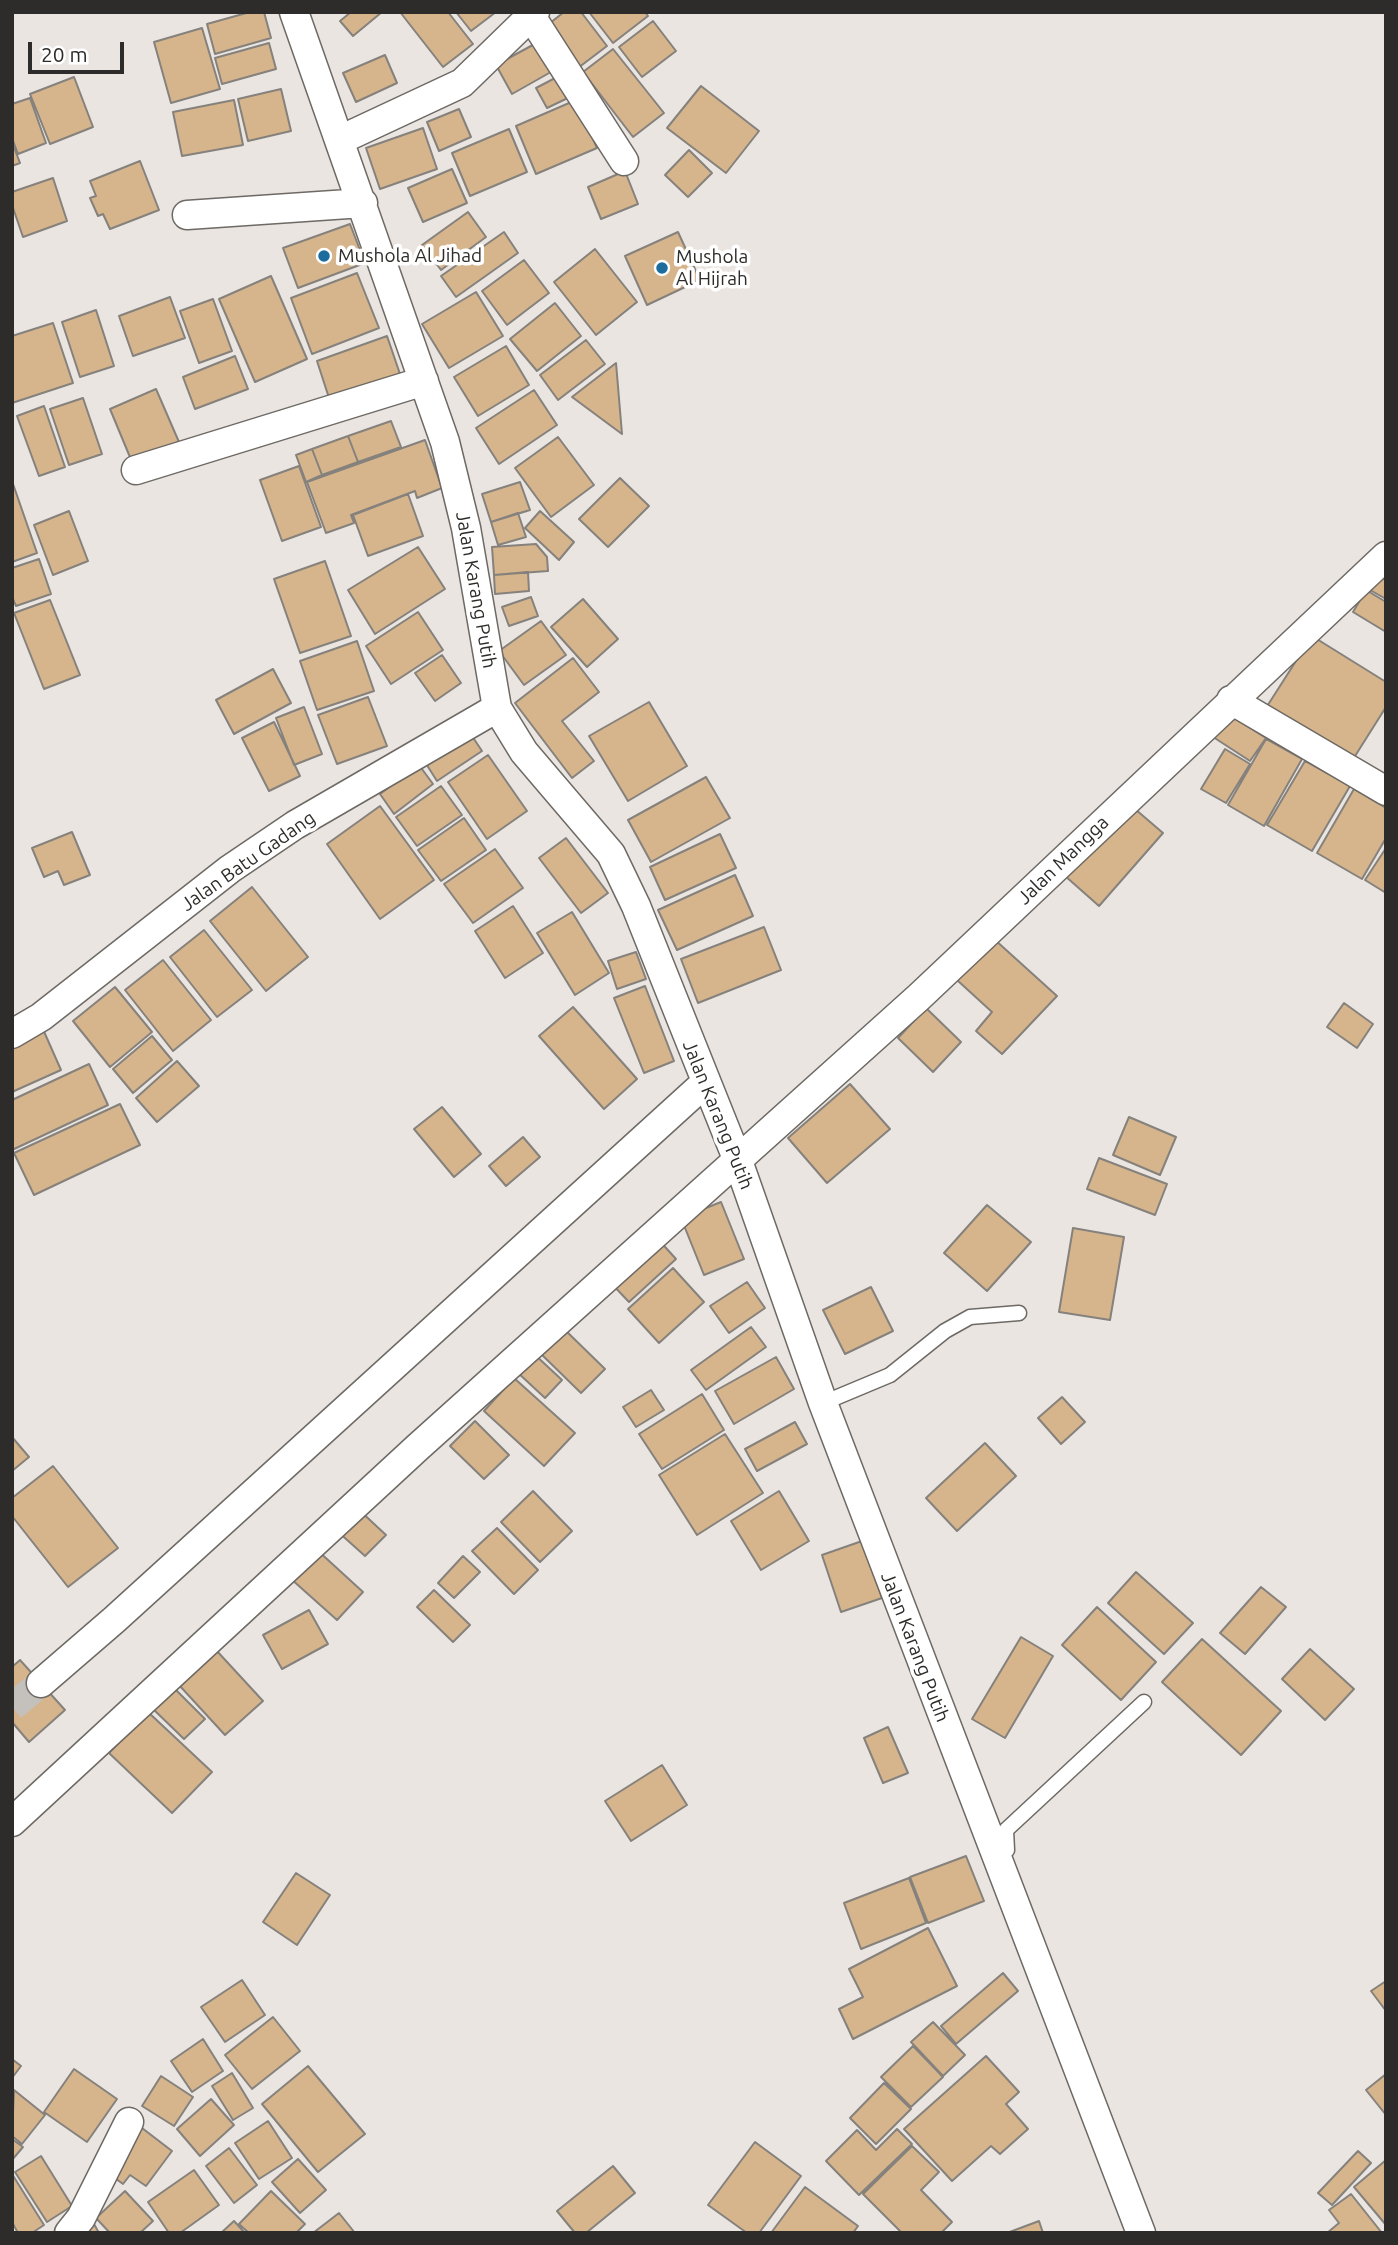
<!DOCTYPE html>
<style>
body{margin:0}
#map{position:relative;width:1398px;height:2245px;overflow:hidden;background:#eae5e0;font-family:Ubuntu,sans-serif}
canvas{display:block}
.frame{position:absolute;inset:0;border:14px solid #2d2c2a;pointer-events:none}
.scale{position:absolute;left:28px;top:42px;width:96px;height:32px;box-sizing:border-box;border:4px solid #2d2c2a;border-top:0;padding-left:9px;font-size:21px;line-height:24px;white-space:nowrap;color:#2d2c2a;-webkit-text-stroke:5px #fff;paint-order:stroke}
</style>
<div id="map">
<canvas width="1398" height="2245"></canvas>
<div class="frame"></div>
<div class="scale">20 m</div>
</div>
<script>
const ctx = document.querySelector('canvas').getContext('2d');
ctx.lineJoin = 'round';
function fill(path, color) {
  ctx.fillStyle = color;
  ctx.fill(path, 'evenodd');
}
function trace(path, color, width, dash) {
  ctx.strokeStyle = color;
  ctx.lineWidth = width;
  ctx.lineCap = dash ? 'butt' : 'round';
  ctx.setLineDash(dash || []);
  ctx.stroke(path);
}
function write(font, color, halo, rows, align = 'center') {
  ctx.font = font + ' Ubuntu,sans-serif';
  ctx.lineWidth = 7;
  ctx.setLineDash([]);
  ctx.textBaseline = 'middle';
  ctx.strokeStyle = halo;
  ctx.fillStyle = color;
  for (const [text, x, y, turn = 0] of rows) {
    ctx.save();
    ctx.translate(x, y);
    ctx.rotate((+turn || 0) * Math.PI / 180);
    ctx.textAlign = isNaN(turn) ? turn : align;
    if (halo) ctx.strokeText(text, 0, 0);
    ctx.fillText(text, 0, 0);
    ctx.restore();
  }
}
const building = new Path2D(`
 M250 12H264L271 38 215 54 207 24Z
 M351 12H382L353 36 340 21Z
 M400 12H448L473 44 443 67Z
 M456 12H496L471 31Z
 M564 12H581L607 46 578 68 545 27Z
 M589 12H645L648 16 613 43Z
 M653 21 676 51 642 77 619 47Z
 M202 28 220 89 171 103 154 42Z
 M542 40 558 68 512 94 496 65Z
 M269 43 276 69 222 84 215 58Z
 M613 49 664 113 633 137 583 72Z
 M385 55 397 83 356 102 343 73Z
 M561 75 572 96 547 108 536 88Z
 M74 77 93 127 50 144 30 94Z
 M701 86 759 131 726 173 667 128Z
 M281 89 291 131 248 141 238 99Z
 M30 98 46 143 18 154 12 138V104Z
 M234 100 243 145 182 156 173 112Z
 M576 100 597 148 536 174 516 126Z
 M459 109 471 137 439 151 427 122Z
 M423 128 437 169 380 189 366 148Z
 M509 129 527 172 470 196 452 153Z
 M12 142 20 163 12 166Z
 M689 150 712 173 688 197 665 175Z
 M140 161 159 210 110 229 103 214 98 216 90 198 96 196 90 181Z
 M452 169 467 203 423 222 408 188Z
 M625 171 638 204 601 219 588 187Z
 M53 178 67 221 23 237 12 205V192Z
 M468 212 486 237 441 270 422 245Z
 M350 224 365 263 298 288 283 248Z
 M504 232 518 253 456 297 441 276Z
 M678 232 700 280 647 305 625 256Z
 M595 249 637 302 596 335 554 282Z
 M524 260 549 293 507 325 482 291Z
 M357 273 379 328 312 354 291 298Z
 M271 276 307 359 255 382 219 299Z
 M476 292 503 336 449 368 422 324Z
 M170 297 185 338 133 356 119 316Z
 M213 299 232 351 199 363 180 311Z
 M555 303 581 336 537 371 510 339Z
 M96 310 114 366 80 377 62 322Z
 M53 323 73 383 12 403V336Z
 M387 336 401 377 330 401 317 361Z
 M586 340 605 364 558 400 540 375Z
 M506 346 529 385 478 416 454 377Z
 M235 356 248 389 195 409 183 377Z
 M616 363 622 434 572 397Z
 M156 389 179 442 132 462 110 409Z
 M534 390 557 425 499 464 476 428Z
 M83 398 102 454 69 465 50 409Z
 M44 406 65 467 39 476 17 416Z
 M391 421 401 447 358 462 348 436Z
 M348 436 358 462 322 475 312 449Z
 M558 437 594 485 551 517 515 468Z
 M425 440 442 488 417 498 415 491 351 515 354 523 326 533 307 482Z
 M312 449 322 475 306 482 296 455Z
 M299 466 321 527 282 541 260 480Z
 M620 478 649 506 608 547 579 519Z
 M12 481 37 553 12 562Z
 M520 482 530 510 491 522 482 494Z
 M408 494 423 536 368 556 353 515Z
 M69 511 88 561 53 575 34 525Z
 M540 511 574 542 559 560 525 528Z
 M518 513 526 537 498 545 491 522Z
 M536 544 547 557 548 571 494 575 492 547Z
 M418 547 445 589 375 634 348 590Z
 M39 559 51 594 16 606 12 597V568Z
 M325 561 351 636 300 653 274 579Z
 M528 572 529 591 495 594 494 575Z
 M1378 576 1386 580V599L1370 590Z
 M1366 590 1386 602V632L1353 612Z
 M531 597 538 616 509 626 502 607Z
 M583 599 618 639 587 667 551 627Z
 M50 600 80 675 44 689 14 613Z
 M418 612 443 650 391 684 366 646Z
 M541 621 566 655 524 685 499 651Z
 M1312 636 1386 682V707L1350 764 1264 711Z
 M357 641 374 691 317 710 300 661Z
 M442 655 461 683 435 701 415 673Z
 M573 658 599 692 562 721 594 761 572 778 515 703Z
 M273 669 291 703 234 734 216 700Z
 M368 697 387 746 337 764 318 715Z
 M649 702 687 766 628 801 589 736Z
 M304 707 322 754 294 765 276 718Z
 M1222 710 1266 738 1250 761 1207 733Z
 M274 722 300 776 269 791 242 738Z
 M468 730 482 751 437 781 423 759Z
 M1266 739 1302 759 1264 826 1228 805Z
 M1225 749 1250 764 1226 803 1201 789Z
 M488 755 527 811 487 839 448 782Z
 M1305 761 1350 786 1312 851 1267 825Z
 M419 765 433 784 394 814 380 794Z
 M706 777 730 818 651 862 628 820Z
 M441 786 462 815 417 846 396 817Z
 M1354 789 1386 808V838L1362 879 1317 853Z
 M1128 803 1163 833 1099 906 1064 875Z
 M380 806 434 880 380 919 327 844Z
 M464 818 486 850 441 881 418 850Z
 M72 832 90 875 64 885 58 871 44 877 32 848Z
 M720 834 736 868 665 900 650 867Z
 M566 838 608 893 581 913 539 858Z
 M1386 848V893L1365 880Z
 M495 849 523 888 473 923 444 884Z
 M735 875 753 916 677 950 658 910Z
 M252 887 308 957 266 991 210 921Z
 M513 906 543 953 505 978 475 931Z
 M572 912 609 973 575 995 537 933Z
 M764 927 781 970 698 1003 681 959Z
 M204 930 252 990 217 1017 170 957Z
 M994 939 1057 996 1002 1054 976 1031 992 1012 957 980Z
 M636 952 646 979 617 989 608 961Z
 M163 960 211 1020 173 1051 125 990Z
 M645 986 674 1061 644 1073 614 998Z
 M115 987 152 1032 110 1067 73 1021Z
 M1344 1003 1373 1024 1357 1048 1327 1027Z
 M573 1007 637 1079 604 1109 539 1036Z
 M926 1008 961 1042 933 1072 898 1038Z
 M42 1027 61 1070 12 1092V1040Z
 M152 1036 172 1060 133 1093 113 1069Z
 M177 1061 199 1086 157 1122 136 1098Z
 M89 1064 108 1105 12 1150V1100Z
 M850 1084 890 1129 827 1183 788 1138Z
 M120 1104 140 1145 34 1195 14 1153Z
 M442 1107 481 1154 454 1177 414 1129Z
 M1129 1117 1176 1137 1160 1175 1113 1155Z
 M523 1137 540 1157 506 1186 489 1166Z
 M1099 1158 1167 1184 1155 1215 1087 1189Z
 M721 1202 744 1259 704 1275 681 1218Z
 M987 1205 1031 1242 987 1291 944 1253Z
 M1073 1228 1124 1237 1110 1320 1059 1312Z
 M657 1238 676 1259 629 1302 610 1282Z
 M673 1268 704 1302 659 1343 628 1309Z
 M747 1282 765 1308 729 1333 710 1306Z
 M871 1287 893 1331 845 1354 823 1310Z
 M562 1327 605 1369 581 1393 538 1351Z
 M751 1327 766 1347 706 1390 691 1370Z
 M533 1353 562 1380 545 1398 516 1371Z
 M776 1357 794 1389 734 1424 715 1391Z
 M514 1378 575 1433 544 1466 484 1411Z
 M651 1390 664 1410 636 1427 623 1407Z
 M702 1394 724 1430 662 1469 639 1434Z
 M1062 1397 1085 1422 1061 1444 1038 1418Z
 M475 1421 509 1455 484 1479 450 1446Z
 M795 1422 807 1444 757 1471 745 1449Z
 M725 1434 763 1493 697 1535 659 1475Z
 M12 1437 29 1457 12 1471Z
 M985 1443 1016 1476 957 1531 926 1498Z
 M53 1466 118 1548 68 1587 12 1516V1498Z
 M533 1491 572 1531 540 1562 501 1522Z
 M779 1491 809 1541 761 1570 731 1521Z
 M357 1508 386 1535 365 1556 336 1530Z
 M497 1528 538 1570 514 1594 472 1551Z
 M862 1541 882 1598 841 1612 822 1555Z
 M316 1549 363 1592 337 1620 290 1578Z
 M463 1556 480 1572 454 1598 438 1583Z
 M1136 1572 1193 1623 1164 1654 1108 1603Z
 M1261 1587 1286 1607 1245 1654 1220 1633Z
 M434 1590 470 1625 453 1642 417 1607Z
 M1097 1607 1156 1662 1121 1700 1062 1645Z
 M309 1610 328 1644 282 1669 263 1635Z
 M1021 1637 1053 1656 1005 1738 972 1719Z
 M1202 1639 1281 1711 1241 1755 1162 1682Z
 M1310 1649 1354 1689 1325 1720 1282 1679Z
 M216 1650 263 1701 225 1735 179 1685Z
 M20 1660 65 1710 29 1742 12 1722V1667Z
 M171 1685 205 1719 184 1739 150 1706Z
 M148 1712 212 1772 172 1813 109 1753Z
 M888 1727 908 1773 883 1783 864 1738Z
 M662 1765 687 1805 631 1841 605 1801Z
 M966 1856 984 1901 928 1923 910 1877Z
 M296 1873 330 1895 297 1945 263 1922Z
 M909 1878 926 1923 861 1949 844 1903Z
 M928 1928 957 1986 853 2039 839 2009 863 1997 849 1969Z
 M1003 1973 1018 1991 956 2044 941 2026Z
 M242 1980 265 2015 225 2042 201 2007Z
 M1386 1981V2011L1371 1991Z
 M273 2017 300 2051 252 2089 225 2055Z
 M933 2022 965 2055 943 2076 911 2042Z
 M203 2039 223 2071 192 2092 171 2061Z
 M913 2046 943 2077 911 2107 881 2077Z
 M986 2056 1019 2092 1006 2104 1028 2129 1000 2154 991 2146 952 2181 904 2129Z
 M12 2059 21 2066 12 2078Z
 M308 2066 365 2134 318 2172 262 2104Z
 M74 2069 117 2099 87 2142 44 2112Z
 M232 2073 253 2108 233 2120 212 2086Z
 M1386 2074V2115L1366 2090Z
 M161 2076 193 2097 174 2126 142 2106Z
 M884 2083 911 2109 876 2144 850 2118Z
 M14 2090 45 2115 22 2144 12 2136Z
 M211 2099 234 2125 200 2156 177 2129Z
 M268 2121 292 2158 259 2179 235 2143Z
 M142 2128 172 2151 146 2186 130 2175 123 2184 108 2173Z
 M897 2129 912 2144 859 2195 826 2161 857 2130 876 2150Z
 M12 2139 23 2147 12 2160Z
 M755 2142 801 2176 759 2233H747L708 2205Z
 M912 2146 939 2172 921 2190 952 2222 941 2233H902L863 2194Z
 M229 2148 257 2185 234 2203 206 2166Z
 M1358 2151 1371 2163 1332 2205 1318 2193Z
 M41 2156 72 2206 47 2222 15 2172Z
 M298 2159 326 2190 300 2213 272 2182Z
 M1386 2160V2225L1354 2187Z
 M613 2166 635 2193 586 2233H575L557 2211Z
 M194 2170 219 2205 180 2233H169L148 2202Z
 M12 2174 44 2225 32 2233H18L12 2222Z
 M805 2187 858 2226 853 2233H771Z
 M125 2191 153 2221 140 2233H110L96 2218Z
 M271 2191 305 2224 296 2233H249L239 2224Z
 M1351 2194 1382 2233H1327L1339 2223 1329 2210Z
 M339 2213 355 2233H313Z
 M234 2221 245 2233H221Z
 M1039 2221 1043 2233H1007Z
 M94 2224 99 2233H81Z`);
const streetTunnel = new Path2D(`
 M12 1707 41 1683`);
const lane = new Path2D(`
 M823 1403 890 1375 945 1331 970 1317 1019 1313
 M999 1856 1007 1850 1006 1830 1144 1702`);
const street = new Path2D(`
 M294 12 445 442 466 528 497 708 524 752 611 854 636 906 738 1161 823 1403 1141 2233
 M531 16 624 161
 M340 140 462 83 535 12
 M187 215 363 203
 M136 470 424 381
 M1231 700 1386 791
 M12 1034 41 1017 230 869 295 825 497 708
 M41 1683 114 1620 705 1083
 M12 1822 418 1447 919 997 1386 556
 M69 2233 81 2218 129 2122`);
const markers = [
 [324,256,7,"#1c6c9e"],
 [662,268,7,"#1c6c9e"]
];
const poiNames = [
 ["Mushola Al Jihad",338,256],
 ["Mushola",676,257],
 ["Al Hijrah",676,279]
];
const streetNames = [
 ["Jalan Karang Putih",476,590,80],
 ["Jalan Mangga",1063,860,-44],
 ["Jalan Batu Gadang",248,861,-35],
 ["Jalan Karang Putih",718,1115,68],
 ["Jalan Karang Putih",915,1647,69]
];
fill(building, '#d7b58c');
trace(building, '#85817c', 2);
trace(streetTunnel, '#c4c0bc', 28, [28, 14]);
trace(lane, '#6d6964', 17);
trace(street, '#6d6964', 31);
trace(lane, '#fff', 14);
trace(street, '#fff', 28);
for (const [x, y, r, color] of markers) {
  const dot = new Path2D();
  dot.arc(x, y, r, 0, 2 * Math.PI);
  ctx.fillStyle = color;
  ctx.fill(dot);
  trace(dot, '#fff', 2.5);
}
write('19px', '#2d2c2a', '#fff', poiNames, 'left');
write('19px', '#2d2c2a', '#fff', streetNames);
</script>
